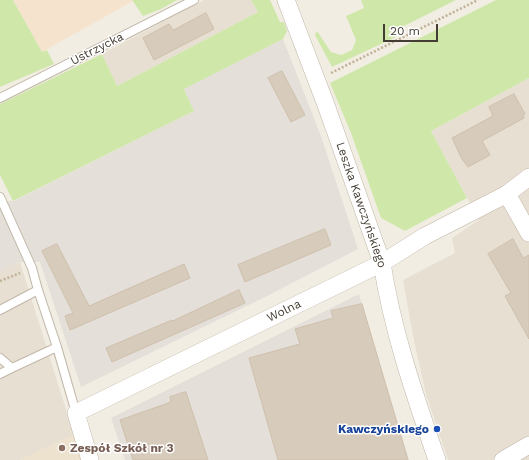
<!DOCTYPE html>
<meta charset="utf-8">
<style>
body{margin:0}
#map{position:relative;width:529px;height:460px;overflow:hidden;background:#f2ede3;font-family:"Work Sans",sans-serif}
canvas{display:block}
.scale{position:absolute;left:383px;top:24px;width:55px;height:18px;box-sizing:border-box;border:2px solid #443d33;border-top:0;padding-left:5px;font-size:12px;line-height:14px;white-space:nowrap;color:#443d33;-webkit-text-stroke:3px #fff;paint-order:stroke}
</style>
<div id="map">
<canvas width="529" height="460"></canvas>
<div class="scale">20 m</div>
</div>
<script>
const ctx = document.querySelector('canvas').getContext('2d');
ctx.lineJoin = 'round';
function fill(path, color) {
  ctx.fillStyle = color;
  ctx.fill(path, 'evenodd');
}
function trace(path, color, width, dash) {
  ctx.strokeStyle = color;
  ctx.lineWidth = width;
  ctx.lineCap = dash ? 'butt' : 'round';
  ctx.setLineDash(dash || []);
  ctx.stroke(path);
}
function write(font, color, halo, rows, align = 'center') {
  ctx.font = font + ' "Work Sans",sans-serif';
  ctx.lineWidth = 3;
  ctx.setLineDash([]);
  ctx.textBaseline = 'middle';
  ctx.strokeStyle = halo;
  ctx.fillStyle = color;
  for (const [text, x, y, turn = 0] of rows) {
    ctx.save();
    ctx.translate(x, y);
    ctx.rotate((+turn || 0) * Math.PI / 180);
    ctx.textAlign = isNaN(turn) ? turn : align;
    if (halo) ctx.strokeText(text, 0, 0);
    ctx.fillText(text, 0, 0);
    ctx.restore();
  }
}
const residential = new Path2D(`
 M204 0H251L258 12 117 86 102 54Z
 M529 78V460H448L426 394 413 336 403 280 455 253 452 238 479 220 431 131Z
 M20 262 74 435 20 460H0V271Z`);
const commercial = new Path2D(`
 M13 0H132L133 1 42 52Z`);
const industrial = new Path2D(`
 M283 39 321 136 358 249 267 296 81 387 40 262H20L0 271V201H14L194 111 184 89Z
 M359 294 409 460H125L111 418Z`);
const education = new Path2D(`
 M74 435 81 460H20Z`);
const green = new Path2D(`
 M0 0H13L42 52 47 50 54 64 0 87Z
 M132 0H177L161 9 143 16Z
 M251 0H270L280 22H284L287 31 283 39 184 89 194 111 13 201 0 175V104L102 54 117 86 258 12Z
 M361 0H456L396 30 398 36 332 67 315 35 317 31 331 52 341 55 352 50 356 40 346 16 364 8Z
 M496 0H529V78L431 131 467 198 405 231 381 218 351 133 330 83Z`);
const building = new Path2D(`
 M206 13 214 29 154 60 143 38 169 24 173 30Z
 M282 71 305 115 291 122 268 78Z
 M514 94 525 114 523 115 524 118 482 141 490 155 468 167 462 159 452 138 493 116 489 107Z
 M325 229 331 245 245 282 238 265Z
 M513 239 523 258 529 255V339L505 296 511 293 488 254Z
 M57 244 89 306 184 264 190 278 70 330 65 316 73 313 42 251Z
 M239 290 245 303 112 362 106 348 172 320V321Z
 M362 304 408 460H278L249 358 300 344 295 329 333 318 331 311Z
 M186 392 208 460H133L120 420 171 402 170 397Z`);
const path = new Path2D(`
 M331 73 478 0
 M0 281 20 273`);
const lane = new Path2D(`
 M0 98 194 0
 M0 197 32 268 38 290
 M0 310 38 290 57 347 76 413
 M0 358 12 368 0 374
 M12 368 57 347`);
const street = new Path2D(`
 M286 0 326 105 382 263C392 330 415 396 437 460
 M507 194 529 233
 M90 460 76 413 382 263 425 236 507 194 529 177
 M503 460 529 445`);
const markers = [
 [437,429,4,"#1a4fb4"],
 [62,448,4,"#8d6e63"]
];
const streetNames = [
 ["Ustrzycka",97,49,-27],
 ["Leszka Kawczyńskiego",361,205,71],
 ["Wolna",284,311,-26]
];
const transitNames = [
 ["Kawczyńskiego",429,429]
];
const educationNames = [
 ["Zespół Szkół nr 3",70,448]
];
fill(residential, '#e7dfd1');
fill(commercial, '#f6e3cd');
fill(industrial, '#e4dfd9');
fill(education, '#ece2cd');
fill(green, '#cfe8aa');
fill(building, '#d7cbbc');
trace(building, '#cfc0ac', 1);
trace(lane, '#c1b7a9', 10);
trace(street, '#c1b7a9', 18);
trace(path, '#c0b097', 2.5, [2, 2]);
trace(lane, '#fff', 8);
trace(street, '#fff', 17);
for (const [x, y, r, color] of markers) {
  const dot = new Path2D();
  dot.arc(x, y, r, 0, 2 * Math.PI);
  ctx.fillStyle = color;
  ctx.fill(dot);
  trace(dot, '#fff', 1.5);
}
write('12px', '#443d33', '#fff', streetNames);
write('bold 12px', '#164399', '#fff', transitNames, 'right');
write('bold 12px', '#785e54', '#fff', educationNames, 'left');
</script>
